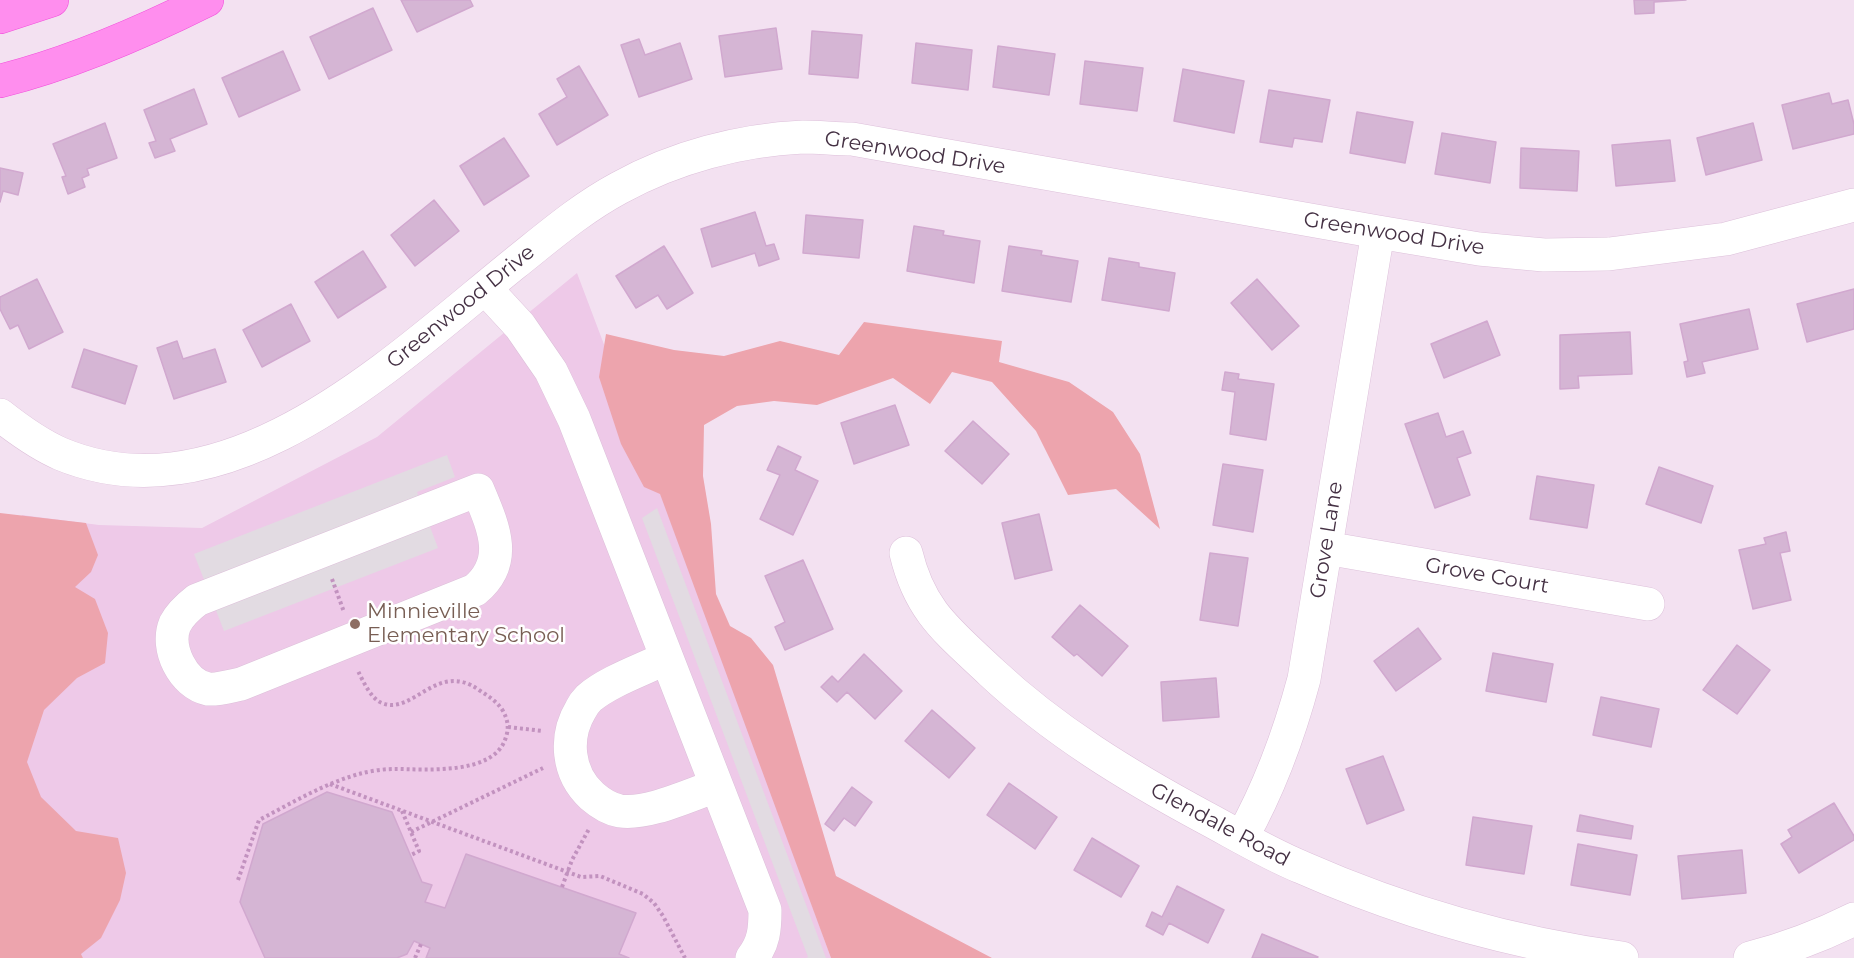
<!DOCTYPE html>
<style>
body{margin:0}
canvas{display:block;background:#f3e1f1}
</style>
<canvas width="1854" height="958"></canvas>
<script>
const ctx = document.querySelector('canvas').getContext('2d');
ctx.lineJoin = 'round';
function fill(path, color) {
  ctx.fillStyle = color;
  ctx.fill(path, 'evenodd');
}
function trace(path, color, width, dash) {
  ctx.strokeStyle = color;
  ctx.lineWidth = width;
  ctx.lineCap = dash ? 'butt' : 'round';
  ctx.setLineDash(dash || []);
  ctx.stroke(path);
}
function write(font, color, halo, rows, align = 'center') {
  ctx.font = font + ' Montserrat,sans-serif';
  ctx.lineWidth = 5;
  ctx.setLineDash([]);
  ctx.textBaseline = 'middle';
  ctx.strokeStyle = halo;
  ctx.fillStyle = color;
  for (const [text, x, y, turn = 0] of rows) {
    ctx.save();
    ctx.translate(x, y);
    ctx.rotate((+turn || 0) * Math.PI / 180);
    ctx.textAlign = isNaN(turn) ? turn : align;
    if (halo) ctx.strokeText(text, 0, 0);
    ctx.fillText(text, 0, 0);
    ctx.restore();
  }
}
const education = new Path2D(`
 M577 273 734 689 831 958H83L0 807V559L22 515 99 525 202 528 377 437Z`);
const green = new Path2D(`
 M864 322 1002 341 999 362 1069 382 1113 412 1140 454 1160 529 1116 489 1068 495 1036 431 992 382 952 372 930 404 893 378 817 405 774 401 737 406 704 425 703 476 711 524 716 594 730 626 751 638 773 665 836 876 992 958H831L660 494 644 487 621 444 599 377 606 334 674 350 724 356 780 341 839 355Z
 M0 513 86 523 98 555 91 572 75 587 95 599 108 633 105 663 77 678 44 710 27 762 41 797 76 831 118 838 126 873 120 900 101 938 81 954 83 958H0Z`);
const parking = new Path2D(`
 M447 455 455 477 417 492 438 548 224 631 194 554Z
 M657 508 826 958H806L808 957 642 518Z`);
const building = new Path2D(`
 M401 0H470L473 6 417 32Z
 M1634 0H1686L1654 2V13L1635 14Z
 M373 8 392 50 329 79 310 37Z
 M776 28 782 69 725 77 719 36Z
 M812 31 862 35 858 78 809 74Z
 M639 39 645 55 680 43 692 79 639 97 621 45Z
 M916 43 972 50 968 90 912 83Z
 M998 46 1055 54 1049 95 993 87Z
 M283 51 300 90 239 117 222 78Z
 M1085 61 1143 68 1137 111 1080 104Z
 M579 66 608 115 557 145 539 114 567 97 557 79Z
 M1183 69 1244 81 1234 133 1174 121Z
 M194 89 207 124 170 139 175 151 155 158 149 143 156 141 144 110Z
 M1269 90 1330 100 1322 142 1294 138 1292 147 1260 142Z
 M1829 93 1832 104 1848 100 1854 124V134L1793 149 1782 105Z
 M1357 112 1413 122 1405 163 1350 153Z
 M105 123 117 158 87 169 89 175 82 178 85 187 68 194 62 177 66 176 53 144Z
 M1753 123 1762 160 1706 175 1697 138Z
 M1442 133 1496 142 1490 183 1435 174Z
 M504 138 529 176 484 205 460 166Z
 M1670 140 1675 181 1616 186 1612 145Z
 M1521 148 1579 151 1577 191 1520 188Z
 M0 168 23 173 18 195 3 191 0 202Z
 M434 200 459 231 415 266 391 235Z
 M755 212 766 246 774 244 779 259 759 266 755 253 712 267 701 229Z
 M806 215 863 220 859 258 803 253Z
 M914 226 944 231 943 235 980 241 974 283 907 271Z
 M664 246 693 293 667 309 658 295 636 308 616 276Z
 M1009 246 1042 251 1041 255 1078 261 1071 302 1002 291Z
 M363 251 386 287 338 318 315 282Z
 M1109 258 1139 263V267L1175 273 1169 311 1102 300Z
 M37 279 63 332 29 349 18 325 10 329 0 309V297Z
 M1257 279 1299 326 1272 350 1231 303Z
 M1854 289V329L1807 342 1797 304Z
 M291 304 310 341 262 367 243 330Z
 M1749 309 1758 349 1702 362 1705 373 1687 377 1684 362 1688 361 1680 324Z
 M1487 321 1500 355 1444 378 1431 344Z
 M1630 332 1632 374 1578 376 1579 388 1560 389V335Z
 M177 341 183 359 215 349 226 382 174 399 157 348Z
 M84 349 137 366 125 404 72 387Z
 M1225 372 1239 374 1238 379 1274 384 1266 440 1230 434 1235 392 1222 390Z
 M895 405 909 445 854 464 841 423Z
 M1438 413 1446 437 1463 431 1471 453 1457 458 1470 495 1435 508 1405 424Z
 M973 421 1009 454 982 484 945 451Z
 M778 446 801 457 795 470 818 481 793 535 760 519 780 475 767 470Z
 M1223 464 1263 470 1253 532 1213 525Z
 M1659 467 1713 486 1701 523 1646 504Z
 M1537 476 1594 485 1587 528 1530 519Z
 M1039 514 1052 570 1015 579 1002 523Z
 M1786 532 1790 551 1780 553 1791 600 1753 609 1739 550 1766 544 1764 538Z
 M1210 553 1248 558 1238 626 1200 620Z
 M803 560 833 629 785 650 775 627 785 622 765 576Z
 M1080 605 1128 646 1102 676 1077 654 1074 656 1052 637Z
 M1418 628 1441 659 1396 691 1374 661Z
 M1737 645 1770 670 1737 714 1703 690Z
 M1493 653 1553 664 1546 702 1486 691Z
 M864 654 902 691 875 719 847 692 837 702 821 687 832 676 838 682Z
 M1216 678 1219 717 1163 721 1161 682Z
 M1601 697 1659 709 1651 747 1593 735Z
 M932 710 975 748 949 778 905 741Z
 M1383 756 1404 810 1367 824 1346 769Z
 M1009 783 1057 817 1035 849 987 815Z
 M852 787 872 802 855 826 844 818 834 831 825 824Z
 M327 792 392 812 422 882 432 885 425 902 445 908 466 854 636 913 619 954 629 958H426L430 948 414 941 407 954 397 958H265L240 902 263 824Z
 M1834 803 1854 836V840L1799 873 1781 844 1792 837 1788 830Z
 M1580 815 1633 826 1631 839 1577 831Z
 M1473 817 1532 826 1524 874 1466 865Z
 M1092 838 1139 866 1121 897 1074 870Z
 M1578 844 1637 855 1630 895 1571 885Z
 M1742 850 1746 893 1682 899 1678 856Z
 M1177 886 1224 910 1208 943 1169 923 1163 935 1146 926 1152 912 1162 917Z
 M1262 934 1318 957 1317 958H1252Z`);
const path = new Path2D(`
 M332 579 344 612
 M508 727 543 731
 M330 784 581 877 600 876 643 894 654 903 663 916 685 958
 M402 811 419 851 411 855
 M411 832 543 768
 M238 880 259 820C292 803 323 784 359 774 370 771 383 769 395 769 425 769 495 776 506 737 509 728 508 720 503 711 497 701 488 696 479 690 437 660 413 716 382 703 371 699 363 681 358 671
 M562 887 572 860 589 829
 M415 958 421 944`);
const minor = new Path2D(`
 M485 288 520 326 551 371 574 419 765 910C765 929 764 943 752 958
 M0 415C19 430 38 444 61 454 228 523 395 360 514 264 548 237 580 209 619 188 675 157 740 140 803 137 819 137 836 139 852 139L1378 232 1479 249 1544 255 1609 254 1726 239 1854 205
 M478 490C493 526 510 561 475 590L241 684C231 686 218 690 208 689 183 684 165 648 175 624 180 614 188 607 197 600Z
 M1326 548 1648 604
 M906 553C920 612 949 632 991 672 1054 731 1128 776 1204 817 1236 834 1267 853 1301 867 1403 912 1511 943 1622 958
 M666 658C642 670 609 681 589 698 586 701 583 705 581 709 564 737 567 773 592 796 600 803 609 809 620 811 648 815 689 795 716 786
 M1242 837C1270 787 1289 735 1304 679L1378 232
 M1750 958C1789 948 1818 937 1854 919`);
const major = new Path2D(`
 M0 17 52 0
 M0 81C72 63 141 33 207 0`);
const markers = [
 [355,624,6,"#8d6e63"]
];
const streetNames = [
 ["Greenwood Drive",915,153,9],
 ["Greenwood Drive",1394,234,9],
 ["Greenwood Drive",461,307,-39],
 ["Grove Lane",1327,540,-81],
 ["Grove Court",1487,576,10],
 ["Glendale Road",1220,825,28]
];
const educationNames = [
 ["Minnieville",367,612],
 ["Elementary School",367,636]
];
fill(education, '#eec9e8');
fill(green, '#eda4ad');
fill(parking, '#e2dbe2');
fill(building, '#d5b5d4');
trace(building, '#d1a8cf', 1.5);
trace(minor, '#ddc0da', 34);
trace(major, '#f151db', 34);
trace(path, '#c292bf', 4, [3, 3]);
trace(minor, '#fff', 33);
trace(major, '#ff8eee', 33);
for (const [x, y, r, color] of markers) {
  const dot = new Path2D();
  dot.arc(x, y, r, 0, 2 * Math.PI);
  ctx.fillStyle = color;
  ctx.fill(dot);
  trace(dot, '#fff', 2);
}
write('21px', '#453144', '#fff', streetNames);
write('21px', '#785e54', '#fff', educationNames, 'left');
</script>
